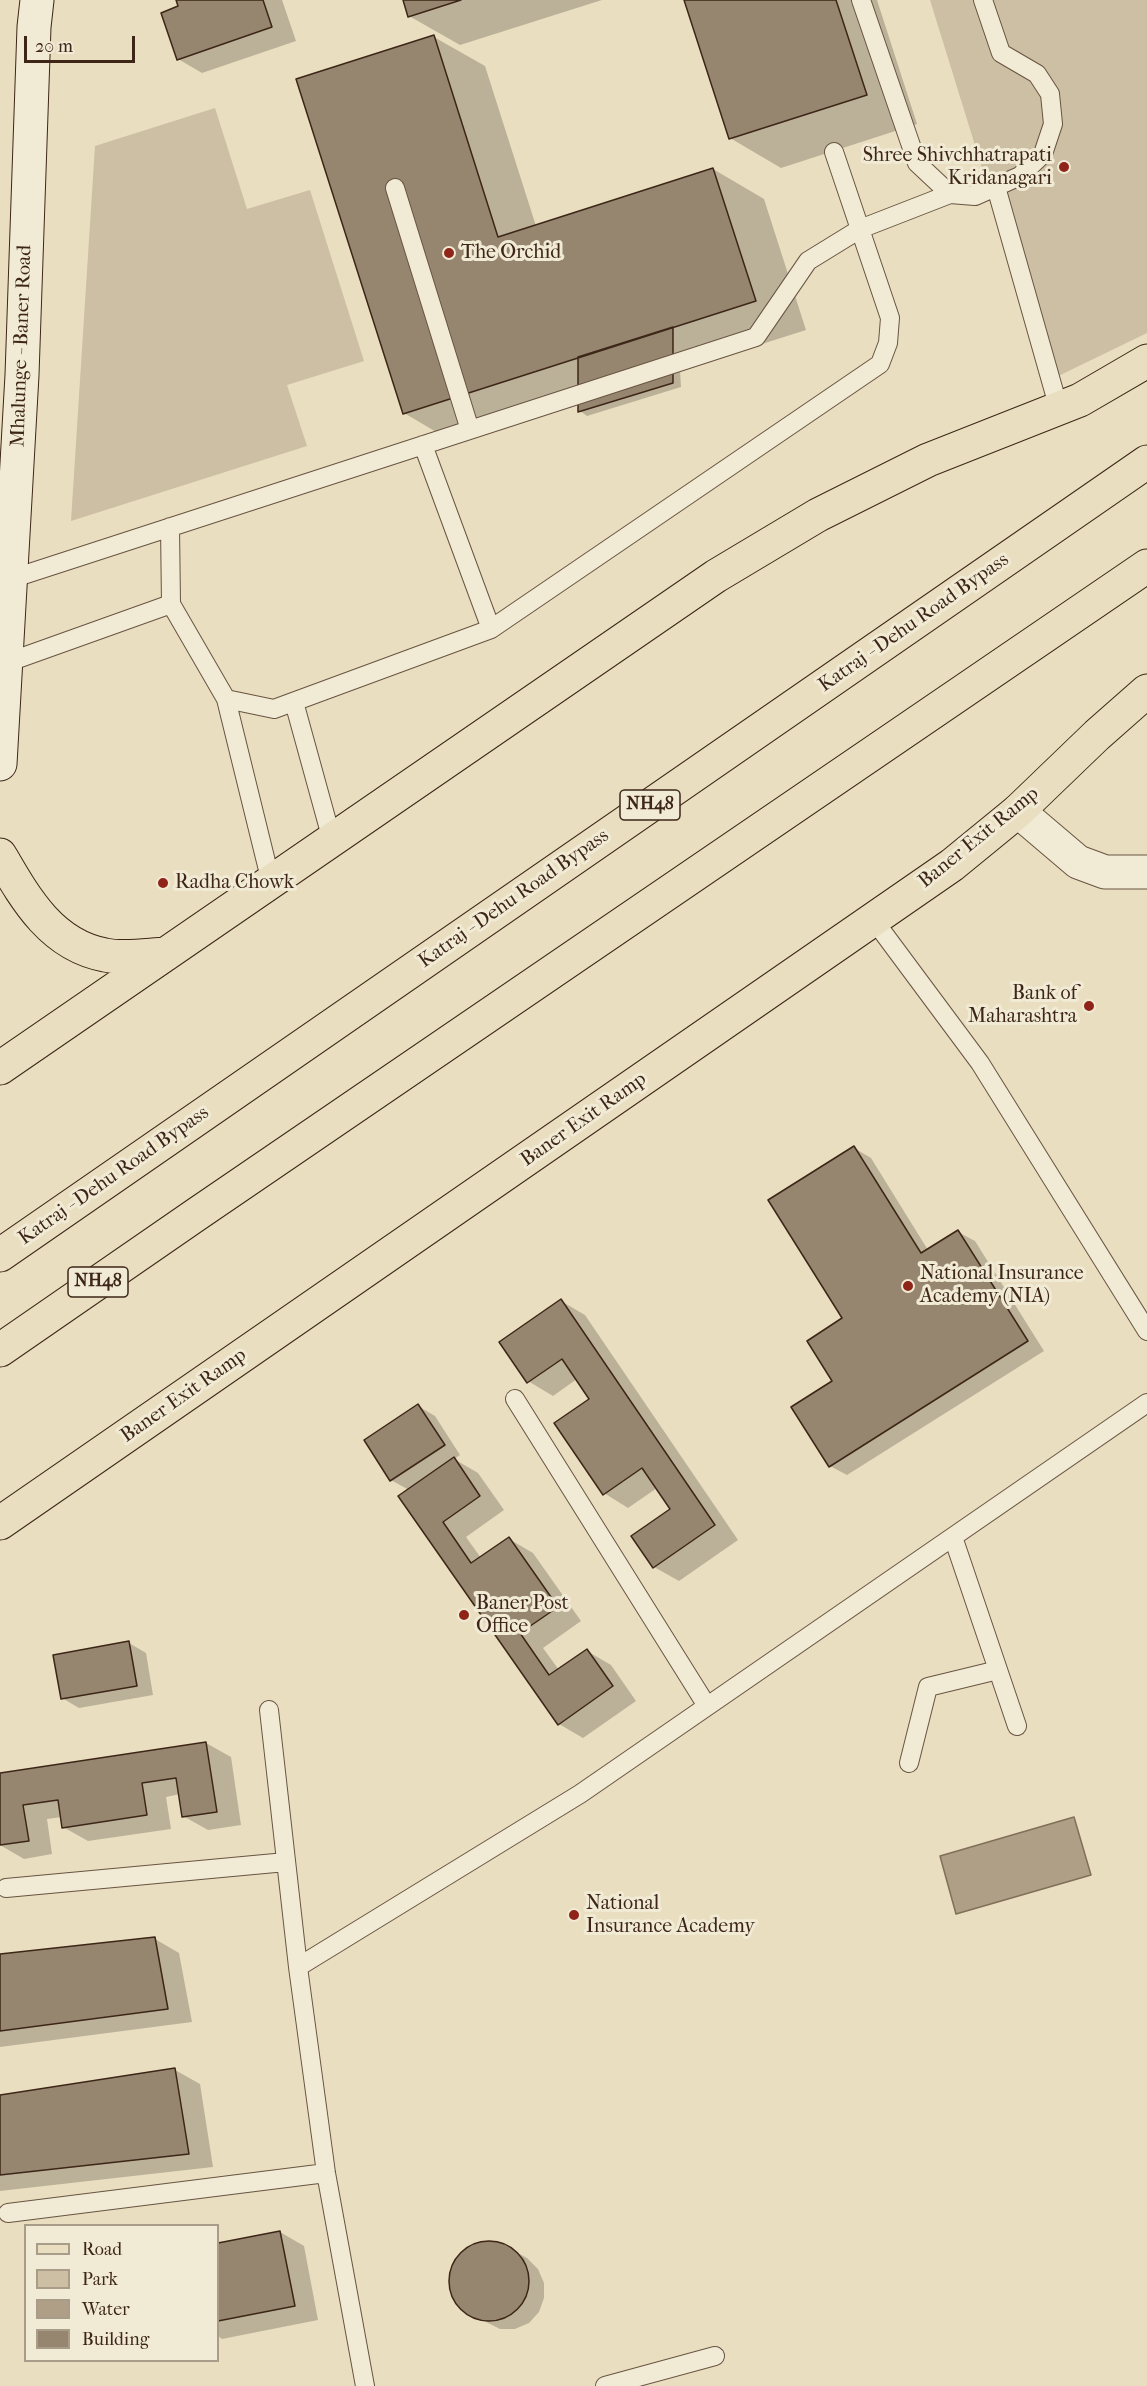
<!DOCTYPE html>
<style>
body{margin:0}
#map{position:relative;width:1147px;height:2386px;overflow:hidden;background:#e9debf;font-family:"IM FELL French Canon",serif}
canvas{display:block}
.legend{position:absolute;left:24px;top:2224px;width:195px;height:138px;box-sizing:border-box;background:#f1ead5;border:2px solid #a99c89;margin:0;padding:8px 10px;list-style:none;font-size:18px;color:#3d2618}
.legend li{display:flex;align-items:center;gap:12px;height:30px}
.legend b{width:30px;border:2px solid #a99c89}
.scale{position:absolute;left:24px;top:36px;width:111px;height:27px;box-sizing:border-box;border:3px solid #3d2618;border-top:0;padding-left:8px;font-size:18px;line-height:21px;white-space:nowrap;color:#3d2618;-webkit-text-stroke:4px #f1ead5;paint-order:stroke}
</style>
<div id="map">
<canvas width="1147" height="2386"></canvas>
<ul class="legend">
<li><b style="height:8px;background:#e9debf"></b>Road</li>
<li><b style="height:16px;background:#ccbfa3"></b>Park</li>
<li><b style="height:16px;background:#af9f86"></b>Water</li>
<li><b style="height:16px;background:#96866f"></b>Building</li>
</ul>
<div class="scale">20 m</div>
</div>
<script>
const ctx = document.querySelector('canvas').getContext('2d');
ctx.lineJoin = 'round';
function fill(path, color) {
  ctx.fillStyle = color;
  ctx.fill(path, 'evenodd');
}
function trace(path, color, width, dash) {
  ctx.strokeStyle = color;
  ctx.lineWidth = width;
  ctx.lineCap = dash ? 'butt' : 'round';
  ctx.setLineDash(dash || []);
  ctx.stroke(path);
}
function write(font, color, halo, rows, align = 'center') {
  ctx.font = font + ' "IM FELL French Canon",serif';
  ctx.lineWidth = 6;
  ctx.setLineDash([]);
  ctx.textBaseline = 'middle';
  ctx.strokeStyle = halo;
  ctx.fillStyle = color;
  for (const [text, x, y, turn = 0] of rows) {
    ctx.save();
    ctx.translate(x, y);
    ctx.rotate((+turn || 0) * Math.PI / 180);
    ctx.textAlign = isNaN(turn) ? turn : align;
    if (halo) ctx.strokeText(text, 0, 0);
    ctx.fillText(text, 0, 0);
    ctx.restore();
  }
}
const green = new Path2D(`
 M930 0H1147V333L1048 381Z
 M215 108 247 209 310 190 364 361 287 385 307 446 71 521 95 146Z`);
const water = new Path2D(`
 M1074 1817 1091 1875 956 1914 940 1856Z`);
const shadow = new Path2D(`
 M177 0H282L296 41 202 73 178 59 180 7Z
 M404 0H602L460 45 409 16Z
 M685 0H877L917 124 781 168 730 138Z
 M434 37 485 66 536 226 713 169 764 199 806 330 680 370 681 387 587 416 580 411V403L455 443 404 413Z
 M854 1148 871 1158 928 1250 958 1232 975 1241 1044 1351 847 1475 830 1466 834 1382 844 1319Z
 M561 1301 585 1315 738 1540 679 1581 654 1567 672 1510 657 1488 628 1508 604 1493 591 1399 577 1379 553 1396 528 1381Z
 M418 1406 435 1416 460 1455 454 1459 478 1473 504 1510 466 1537 481 1558 509 1539 533 1553 581 1621 543 1648 559 1670 587 1651 611 1665 636 1701 583 1738 559 1724 409 1490 391 1480Z
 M129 1643 146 1653 153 1695 79 1708 62 1698Z
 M206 1743 231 1757 241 1825 208 1830 183 1816 180 1794 166 1797 171 1829 88 1841 63 1827 62 1817 47 1819 52 1854 24 1859 0 1845V1775Z
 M155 1939 179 1953 192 2022 0 2047V1956Z
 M175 2070 200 2084 213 2167 0 2191V2097Z
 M280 2232 304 2246 318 2320 222 2339 218 2336V2244Z
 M480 2243H495L509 2248 527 2258 538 2269 544 2283V2298L539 2312 529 2323 515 2329H500L468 2313 457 2303 451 2289 450 2274 456 2260 466 2249Z`);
const building = new Path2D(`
 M176 0H263L272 27 177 60 161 13 178 6Z
 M403 0H461L408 17Z
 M684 0H836L867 95 729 139Z
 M434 35 498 237 713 168 756 301 403 414 296 79Z
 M673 327V383L578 412V357Z
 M854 1146 921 1253 958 1230 1028 1341 829 1467 791 1407 832 1381 807 1341 842 1318 768 1200Z
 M561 1299 715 1525 653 1568 631 1536 670 1509 642 1468 603 1495 554 1423 589 1399 562 1359 527 1383 499 1342Z
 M418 1404 445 1445 390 1481 364 1440Z
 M454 1457 480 1496 443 1522 471 1563 509 1537 558 1607 520 1633 549 1675 587 1649 613 1686 558 1725 398 1496Z
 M129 1641 137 1686 61 1699 53 1655Z
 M206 1742 217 1812 182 1817 176 1778 142 1783 147 1815 62 1828 58 1800 23 1805 29 1841 0 1845V1773Z
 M155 1937 168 2009 0 2031V1954Z
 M175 2068 189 2154 0 2175V2095Z
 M280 2231 295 2306 218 2321V2243Z
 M449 2281a40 40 0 1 1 80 0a40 40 0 1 1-80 0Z`);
const service = new Path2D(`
 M861 0 917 163 950 194
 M996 187 1059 409
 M395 188 470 430
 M423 445 491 629
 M170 527 171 604 226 699 274 709 491 629 880 364 888 343 890 318 834 152
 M11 579 756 337 808 261 860 229 950 194 975 196 1020 176 1043 154 1053 124 1050 94 1037 74 1001 53 983 0
 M0 663H6L171 604
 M226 699 271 882
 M294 702 332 840
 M873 919 980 1063 1147 1331
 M515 1399 707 1706
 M953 1537 1017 1726
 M269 1710 298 1967
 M909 1763 928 1687 998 1670
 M6 1888 286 1862
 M8 2213 326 2173
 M365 2386 326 2173 298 1967 580 1794 1147 1403
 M605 2386 715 2356`);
const tertiary = new Path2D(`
 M1018 811 1078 862 1105 872H1147`);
const secondary = new Path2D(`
 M0 764 22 375 34 27 37 0`);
const primary = new Path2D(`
 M0 855C25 898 51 945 105 955 124 959 147 955 166 954
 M0 1068 716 576 818 515 928 460 1080 400 1147 361
 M0 1523 952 865 1018 811 1097 735 1147 691`);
const trunk = new Path2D(`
 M0 1255 1147 462
 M0 1350 197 1214 1147 566`);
const markers = [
 [1064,167,6,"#8f2418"],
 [449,253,6,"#8f2418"],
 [163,883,6,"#8f2418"],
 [1089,1006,6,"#8f2418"],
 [908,1286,6,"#8f2418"],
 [464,1615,6,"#8f2418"],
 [574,1915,6,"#8f2418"]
];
const shields = [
 [650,805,60],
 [98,1282,60]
];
const shieldNames = [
 ["NH48",650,805],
 ["NH48",98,1282]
];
const poiNames = [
 ["Shree Shivchhatrapati",1052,156,"right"],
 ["Kridanagari",1052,179,"right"],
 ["The Orchid",461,253],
 ["Radha Chowk",175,883],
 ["Bank of",1077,994,"right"],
 ["Maharashtra",1077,1017,"right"],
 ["National Insurance",920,1274],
 ["Academy (NIA)",920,1297],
 ["Baner Post",476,1604],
 ["Office",476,1627],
 ["National",586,1904],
 ["Insurance Academy",586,1927]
];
const streetNames = [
 ["Mhalunge - Baner Road",22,346,-88],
 ["Katraj - Dehu Road Bypass",914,623,-35],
 ["Baner Exit Ramp",979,838,-39],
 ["Katraj - Dehu Road Bypass",514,899,-35],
 ["Baner Exit Ramp",584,1120,-35],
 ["Katraj - Dehu Road Bypass",114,1176,-35],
 ["Baner Exit Ramp",184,1396,-35]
];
fill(green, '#ccbfa3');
fill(water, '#af9f86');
trace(water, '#816f5a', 1.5);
fill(shadow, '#0003');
fill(building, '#96866f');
trace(building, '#3d2618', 1.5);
trace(service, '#685442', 20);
trace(tertiary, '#685442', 35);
trace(secondary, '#3d2618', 35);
trace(primary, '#3d2618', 35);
trace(trunk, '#3d2618', 35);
trace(service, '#f1ead5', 18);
trace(tertiary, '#f1ead5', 33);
trace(secondary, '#f1ead5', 33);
trace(primary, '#e9debf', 33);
trace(trunk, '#e9debf', 33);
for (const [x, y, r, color] of markers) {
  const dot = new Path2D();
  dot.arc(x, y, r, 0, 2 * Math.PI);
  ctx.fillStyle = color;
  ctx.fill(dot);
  trace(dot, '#f1ead5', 2);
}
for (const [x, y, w] of shields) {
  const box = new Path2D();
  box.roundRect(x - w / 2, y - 15, w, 30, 4.5);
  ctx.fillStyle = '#f1ead5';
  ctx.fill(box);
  trace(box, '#3d2618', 1.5);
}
write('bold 18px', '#3d2618', null, shieldNames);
write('20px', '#3d2618', '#f1ead5', poiNames, 'left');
write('20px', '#3d2618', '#f1ead5', streetNames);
</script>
